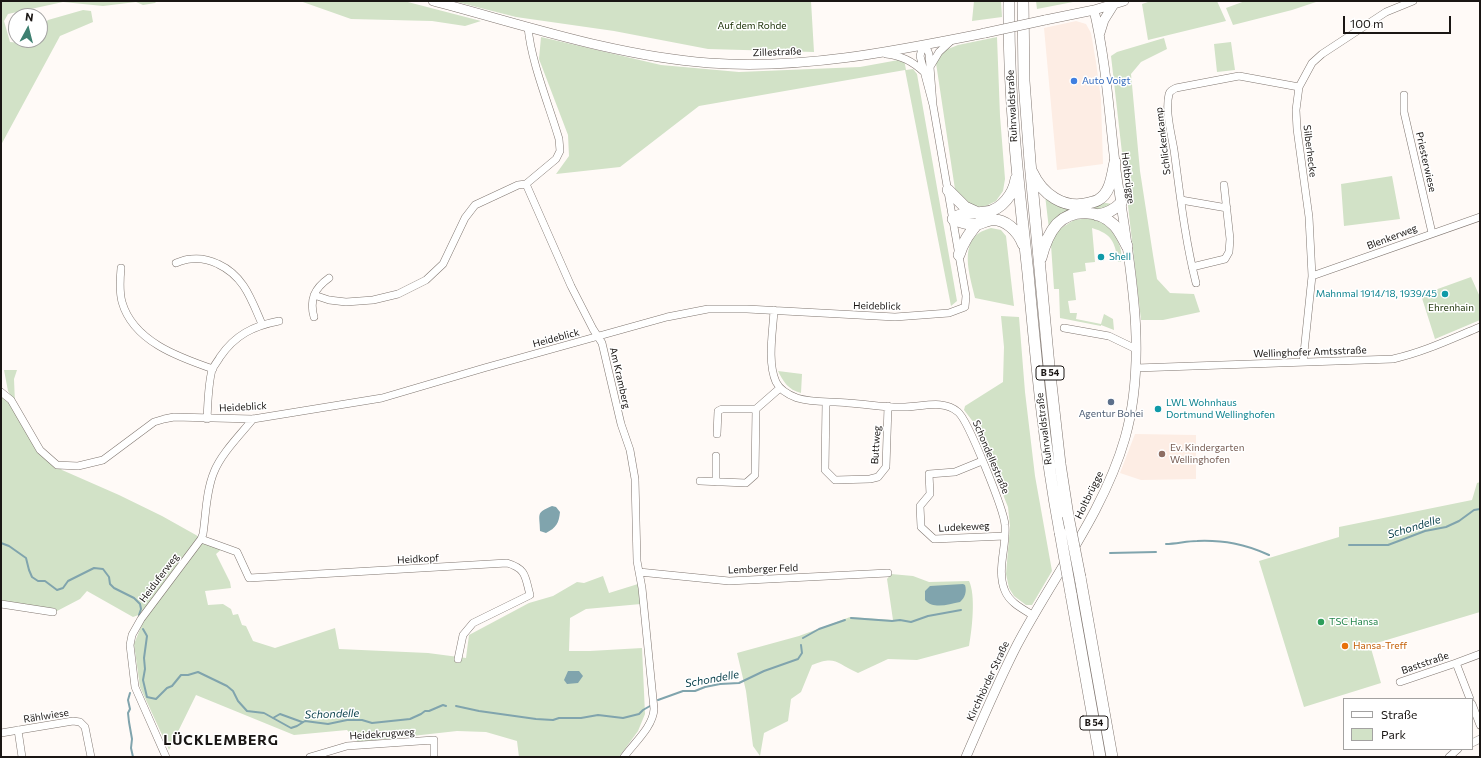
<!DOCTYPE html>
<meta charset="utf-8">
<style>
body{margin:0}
#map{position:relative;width:1481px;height:758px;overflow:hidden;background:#fffaf7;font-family:Commissioner,sans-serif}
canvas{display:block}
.frame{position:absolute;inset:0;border:2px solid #1a1614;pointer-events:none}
.legend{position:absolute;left:1343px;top:698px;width:130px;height:52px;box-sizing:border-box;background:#fff;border:1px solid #a3a2a1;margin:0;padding:5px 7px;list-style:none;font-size:12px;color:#1a1614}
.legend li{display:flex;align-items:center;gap:8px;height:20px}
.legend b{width:20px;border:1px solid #a3a2a1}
.north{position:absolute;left:8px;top:8px;width:40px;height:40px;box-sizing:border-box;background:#fff;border:1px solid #a3a2a1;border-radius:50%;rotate:7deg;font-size:11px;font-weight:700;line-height:16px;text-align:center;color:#1a1614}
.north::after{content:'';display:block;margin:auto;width:14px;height:18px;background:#3e8071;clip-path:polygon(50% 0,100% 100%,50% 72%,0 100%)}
.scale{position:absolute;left:1343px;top:16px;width:108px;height:18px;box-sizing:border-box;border:2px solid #1a1614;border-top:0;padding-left:5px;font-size:12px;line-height:14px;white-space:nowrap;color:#1a1614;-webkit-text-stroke:3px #fff;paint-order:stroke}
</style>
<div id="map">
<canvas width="1481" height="758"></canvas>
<div class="frame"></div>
<ul class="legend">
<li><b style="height:5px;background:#fff"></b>Straße</li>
<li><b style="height:11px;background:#d2e2c7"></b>Park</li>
</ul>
<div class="north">N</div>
<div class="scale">100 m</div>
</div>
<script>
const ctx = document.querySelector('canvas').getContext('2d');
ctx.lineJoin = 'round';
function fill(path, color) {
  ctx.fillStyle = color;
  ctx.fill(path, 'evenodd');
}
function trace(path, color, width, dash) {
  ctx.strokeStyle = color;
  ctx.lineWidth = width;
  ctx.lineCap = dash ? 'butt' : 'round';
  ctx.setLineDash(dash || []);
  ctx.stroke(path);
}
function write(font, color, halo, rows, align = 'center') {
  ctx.font = font + ' Commissioner,sans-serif';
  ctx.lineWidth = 3;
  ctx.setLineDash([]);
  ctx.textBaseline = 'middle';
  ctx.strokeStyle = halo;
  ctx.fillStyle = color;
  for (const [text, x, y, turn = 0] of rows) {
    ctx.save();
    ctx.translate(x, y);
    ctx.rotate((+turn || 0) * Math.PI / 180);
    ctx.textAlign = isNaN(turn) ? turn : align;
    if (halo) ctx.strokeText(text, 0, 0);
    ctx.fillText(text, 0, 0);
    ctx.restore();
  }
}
const built = new Path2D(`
 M1076 21 1086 24 1091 33 1096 62 1101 99 1103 164 1057 170 1044 28Z
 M1135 434 1196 435V479L1141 480 1120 473Z`);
const green = new Path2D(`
 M1 1H157L155 3 143 5 136 2 103 6 63 2 8 14 4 21 10 42 21 43 26 40H40V29L48 20 83 10 91 11 93 22 60 36 1 145Z
 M300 1H404L481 21 465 26 432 21 351 19Z
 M453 1H811L814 52 708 49 614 31 516 17Z
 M974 1H1001L1002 17 972 21Z
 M1036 1H1078L1037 9Z
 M1151 1H1217L1226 21 1148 40 1142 4Z
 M1245 1H1319L1292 10 1233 25 1226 8Z
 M541 37 661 65 739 72 860 67 904 59 906 70 913 69 917 74 957 301 951 306 905 70 699 106 620 167 556 174 569 156 568 135 539 59Z
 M997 37 1000 116 1005 179 1003 191 996 201 984 207 973 206 956 196 936 63 943 51 958 45Z
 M1164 38 1167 49 1141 62 1131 74 1140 171 1153 255 1157 279 1170 293 1194 294 1200 312 1163 320H1141L1111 56 1117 52Z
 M1231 42 1235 70 1217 72 1214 44Z
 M1392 176 1400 219 1344 226 1341 184Z
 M1045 195 1097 203H1106L1112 204 1108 210 1087 209 1049 229Z
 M1090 218C1095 220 1102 221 1105 224 1115 233 1124 248 1121 262H1118C1115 242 1112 234 1092 228L1095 262 1085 263 1086 271 1073 273 1076 300 1068 301 1070 313H1077L1076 319 1101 324 1104 314 1113 319 1114 330 1101 325V326L1060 318 1059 289H1054L1051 245 1058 230 1074 220Z
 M991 228 1001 230 1006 236 1014 306 975 298C971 279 959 247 979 233 982 231 987 229 991 228Z
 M1471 277 1480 297V320L1435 339 1421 295Z
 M1001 316 1019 317 1025 392 1035 476 1052 571 1032 605H1026L1014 596 1009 588 1006 574 1010 526 1008 507 974 423 964 410 965 406 1003 382 1004 347Z
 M4 370H17L14 379 15 403 8 391Z
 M778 371 802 374 801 393C788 390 783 381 778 371Z
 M1 392 7 396 33 439 62 470 119 495 162 516 212 544 223 548 216 554 230 582 231 588 205 591 208 605 223 604 231 609 233 615 238 614 242 625 246 626 253 641 275 648 335 628 339 649 428 653 466 658 469 635 529 603 553 596 577 582 584 583 603 576 609 593 638 584 641 604 586 609 570 618 569 651H590L642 648 645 714 638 731 619 757H519L517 741 486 732 457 731 358 742 347 730 294 735 196 695 169 750 140 687 134 644 147 612 133 617 87 591 80 599 57 611 1 601Z
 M1480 482V612L1370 645 1381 683 1304 707 1259 561 1339 537V527L1472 500 1477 483Z
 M891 574 913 576 929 582 969 581C976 595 972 630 969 646L917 660 888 659 858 673C836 663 836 655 812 665L801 692 791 699 788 721 764 733 760 756 753 746 746 691 737 653 799 636 850 617 893 620 887 579Z`);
const water = new Path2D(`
 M552 506 556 507 560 512C559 523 556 528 546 533L540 531C540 514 535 513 552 506Z
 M963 584 965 585C967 591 965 598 960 602 949 604 934 610 925 600V591L930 586Z
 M568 671H579L583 676 578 683 567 684 564 680Z`);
const stream = new Path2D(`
 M1 543 9 546 26 558 29 570 32 577 38 581H45L57 590 63 588 68 581 94 568 103 569 109 577 110 584 114 588 134 598 140 604 141 609 139 615
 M1166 544C1176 544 1187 541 1197 541 1224 540 1245 544 1269 555
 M1349 545H1388L1425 531 1446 527 1459 521 1474 510 1480 509
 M1110 553 1156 552
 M851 618 892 621 900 620 911 622 928 616 961 610
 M143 629 147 636 144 658 145 669 143 680 147 697 156 699 167 688 172 686 181 675H188L198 672 227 686 233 691 238 701 247 711 264 713 291 728 297 726 305 721 328 724 347 720H362L372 723 410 719 421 714 425 711H429L443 705 446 706
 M803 638 819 629 845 620
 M130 693 128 700 130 709 128 713 129 722 132 739 131 748 133 757
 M658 700 683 691H695L705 687 720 684 739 683 764 671 798 659 802 653 801 645
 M456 706 479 711 536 719 553 720 559 718H581L598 715 623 718 639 714 643 710 650 706
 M273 718 280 714 302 722`);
const minor = new Path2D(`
 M886 54C902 56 912 61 924 72
 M930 67 939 52 952 40
 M1404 95V112L1432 233
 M526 184 571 286 593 329 602 343 621 424 630 450 635 479 637 561 642 588 654 709C653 727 634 743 624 757
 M526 184 556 159 560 151 559 139C549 105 531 62 528 27
 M1181 200 1227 208
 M176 263C181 261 186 259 191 259 200 258 210 260 218 264 244 276 251 299 262 324
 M1192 267 1225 259 1229 252 1230 239 1224 185
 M121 268C120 279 119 291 122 302 133 341 178 357 213 369
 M1312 276 1480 217
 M1196 283C1185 240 1180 194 1174 150 1171 132 1165 111 1169 94 1170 91 1172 90 1176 88L1239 76 1299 87
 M314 295 329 300 346 302 373 300 398 294 426 280 443 264 465 218 475 205 518 185 526 184
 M774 310C773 331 767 362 776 382 780 390 789 395 797 398 814 403 831 401 848 403 867 404 886 408 905 407 922 407 943 399 958 412 968 420 1004 510 1005 525 1007 547 996 570 1005 591 1010 603 1023 609 1034 616
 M314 317C309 299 315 288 329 278
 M1064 328 1109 336 1136 349
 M1303 362 1312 276 1309 217 1297 129 1296 110 1299 87 1312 63 1322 54 1386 12 1413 1
 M1136 368 1393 359C1424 352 1451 339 1480 327
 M1 392 11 400 40 450 57 465 78 466 103 460 154 422 164 419 174 417 253 419 382 398 484 368 667 317 708 309H747L895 317 949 313 965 307 966 296 933 105 920 56 923 45 927 49 929 54 933 105
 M826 402 825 470 835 480 870 479 878 477 886 467 888 406
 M207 419C208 403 208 385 212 370 214 365 218 361 220 357 235 335 253 326 279 321
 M717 434 718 411 722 409H756L780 388
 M982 461 955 472 929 474 930 494 920 506 921 527 934 539 1005 536
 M700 481 746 483 755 475 756 409
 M716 482V456
 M201 539 237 552 249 578 507 563C527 569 525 577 530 595L473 623 463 635 458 659
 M639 572 729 581 888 573
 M1 604 53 612
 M1400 682 1456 663
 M1470 699 1456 663 1480 654
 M1472 704 1480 725
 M18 730 22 757
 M1 733 73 721 80 722 85 727 91 757
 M1472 743 1480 739
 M166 757 135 687 130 645 132 635 141 619 201 539 203 534C206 514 206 491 214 472 221 454 240 435 253 419
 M310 757 347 746 434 740V757
 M1449 757 1458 749`);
const major = new Path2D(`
 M433 1C524 25 615 56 709 63 802 70 895 51 985 33
 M1045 20 1094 10 1124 1
 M1100 33 1104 20 1114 4
 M966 757C982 720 998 682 1017 645 1052 578 1104 512 1125 438 1150 350 1127 252 1115 163 1109 112 1106 61 1094 10`);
const highway = new Path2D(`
 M1009 1C1008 92 1018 182 1028 273 1036 360 1044 446 1060 532
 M1023 1 1024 81 1030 162 1049 366 1060 464 1068 516
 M1032 172C1042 194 1064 210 1089 203 1091 202 1095 202 1098 200 1111 193 1112 175 1115 162
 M1016 179C1014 193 1002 210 986 212 974 214 963 211 953 219 960 222 970 226 978 224 982 223 985 221 990 220 1005 218 1018 231 1023 244
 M948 190 965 207 976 212
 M1097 215C1107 214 1114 210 1121 203
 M959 255C963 242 969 234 977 224
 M1041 258C1044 246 1049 233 1057 224 1073 208 1099 210 1114 225 1120 231 1123 239 1127 246
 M1080 577 1112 757
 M1071 594 1100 757`);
const majorBridge = new Path2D(`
 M985 33 1045 20`);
const highwayBridge = new Path2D(`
 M1068 516 1080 577
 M1060 532 1071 594`);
const markers = [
 [1074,81,4,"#3f7fe0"],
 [1101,257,4,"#0f9aa8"],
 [1445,294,4,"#0f9aa8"],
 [1111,402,4,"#5c6f8a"],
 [1158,409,4,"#0f9aa8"],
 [1162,454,4,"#8d6e63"],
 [1321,622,4,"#2e9e5b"],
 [1345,646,4,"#e8710a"]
];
const shields = [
 [1050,373,28],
 [1094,723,28]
];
const shieldNames = [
 ["B 54",1050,373],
 ["B 54",1094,723]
];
const parkNames = [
 ["Auf dem Rohde",752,26],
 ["Ehrenhain",1451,308]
];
const streetNames = [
 ["Zillestraße",777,52,-2],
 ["Ruhrwaldstraße",1012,106,-93],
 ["Schlickenkamp",1163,141,-97],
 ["Silberhecke",1310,151,83],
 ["Priesterwiese",1426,162,77],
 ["Holtbrügge",1128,178,83],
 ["Blenkerweg",1392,237,-21],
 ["Heideblick",877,306,1],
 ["Heideblick",556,338,-15],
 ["Wellinghofer Amtsstraße",1310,352,-2],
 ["Am Kramberg",620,378,77],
 ["Heideblick",243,407,-3],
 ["Ruhrwaldstraße",1044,429,-97],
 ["Buttweg",876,445,-86],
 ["Schondellestraße",991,457,67],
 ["Holtbrügge",1089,495,-64],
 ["Ludekeweg",964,527,-3],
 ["Heidkopf",418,559,-3],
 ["Lemberger Feld",763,569,-2],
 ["Heiduferweg",159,578,-53],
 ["Baststraße",1425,663,-19],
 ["Kirchhörder Straße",988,681,-65],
 ["Rählwiese",46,716,-9],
 ["Heidekrugweg",382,734,-4]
];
const shopNames = [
 ["Auto Voigt",1082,81]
];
const cultureNames = [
 ["Shell",1109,257],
 ["Mahnmal 1914/18, 1939/45",1437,294,"right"],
 ["LWL Wohnhaus",1166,403],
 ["Dortmund Wellinghofen",1166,415]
];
const serviceNames = [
 ["Agentur Bohei",1111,414]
];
const educationNames = [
 ["Ev. Kindergarten",1170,448],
 ["Wellinghofen",1170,460]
];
const leisureNames = [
 ["TSC Hansa",1329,622]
];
const foodNames = [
 ["Hansa-Treff",1353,646]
];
const waterNames = [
 ["Schondelle",1414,527,-17],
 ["Schondelle",712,679,-10],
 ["Schondelle",332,714,-2]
];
const districtNames = [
 ["LÜCKLEMBERG",221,740]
];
fill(built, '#fdede4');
fill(green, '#d2e2c7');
fill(water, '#80a4ad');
trace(stream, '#80a4ad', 2);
trace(minor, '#817771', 8);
trace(major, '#817771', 10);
trace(highway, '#817771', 12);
trace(minor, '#fff', 7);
trace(major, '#fff', 9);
trace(highway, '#fff', 11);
trace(majorBridge, '#817771', 10, []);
trace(highwayBridge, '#817771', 12, []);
trace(majorBridge, '#fff', 9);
trace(highwayBridge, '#fff', 11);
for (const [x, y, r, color] of markers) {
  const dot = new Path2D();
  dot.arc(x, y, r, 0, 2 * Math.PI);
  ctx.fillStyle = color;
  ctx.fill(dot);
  trace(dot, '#fff', 1.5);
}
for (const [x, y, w] of shields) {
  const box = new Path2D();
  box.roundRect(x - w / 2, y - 7, w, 14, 3);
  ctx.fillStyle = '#fff';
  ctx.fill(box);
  trace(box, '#1a1614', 1);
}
write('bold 9px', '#1a1614', null, shieldNames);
write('10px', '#21360c', '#fff', parkNames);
write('10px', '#1a1614', '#fff', streetNames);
write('10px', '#366cbe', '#fff', shopNames, 'left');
write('10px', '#0d838f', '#fff', cultureNames, 'left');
write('10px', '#4e5e75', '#fff', serviceNames);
write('10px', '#785e54', '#fff', educationNames, 'left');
write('10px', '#27864d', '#fff', leisureNames, 'left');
write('10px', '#c56008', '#fff', foodNames, 'left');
write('italic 11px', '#0d434e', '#fff', waterNames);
ctx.letterSpacing = '1px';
write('bold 14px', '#1a1614', '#fff', districtNames);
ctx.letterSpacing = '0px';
</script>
